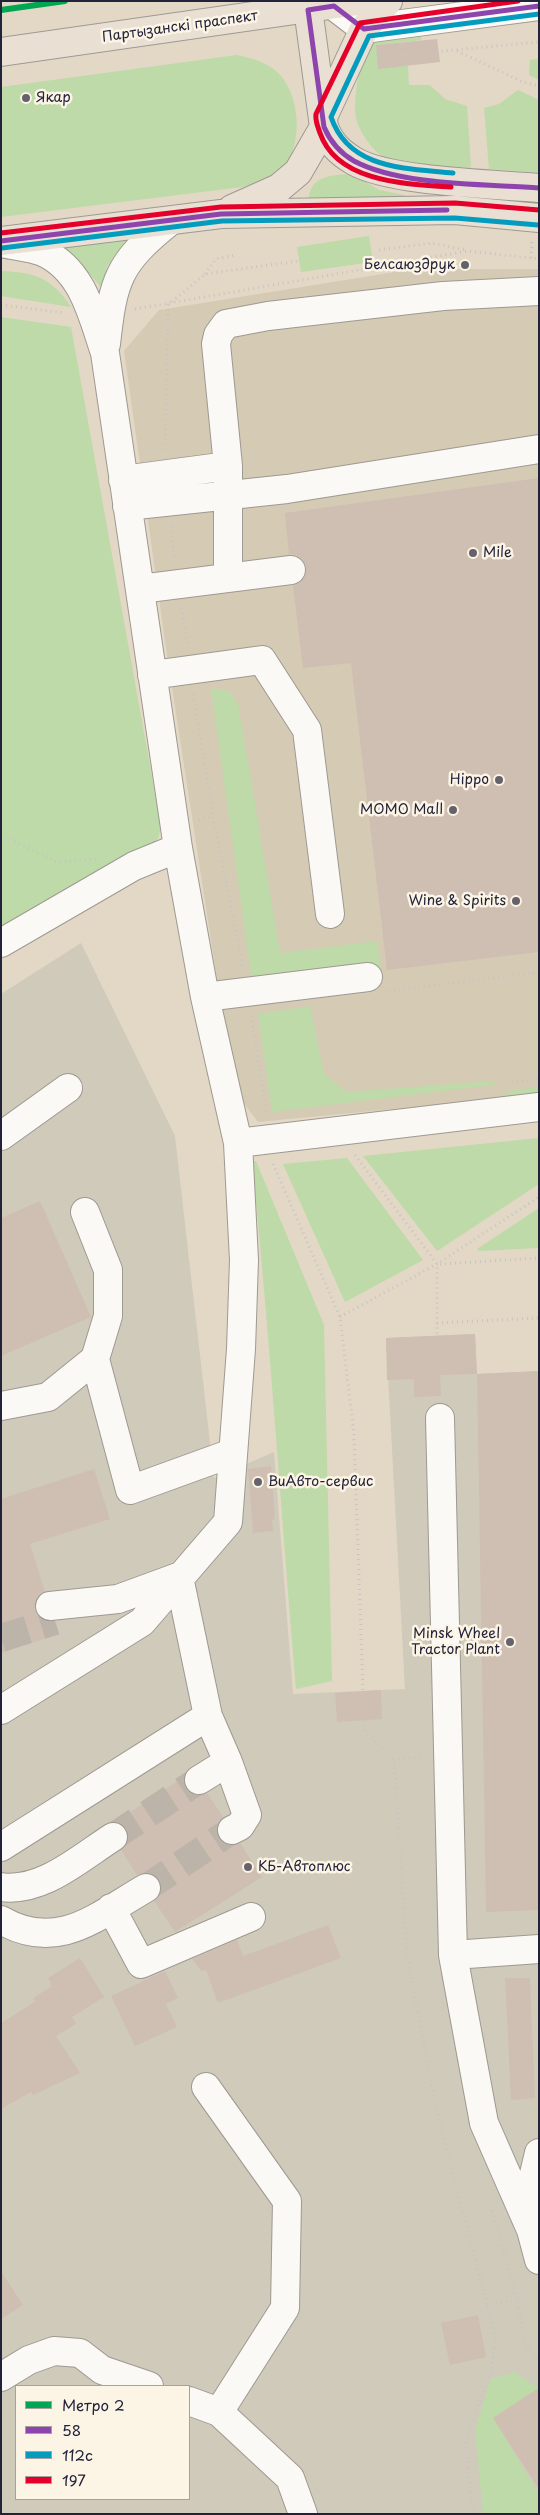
<!DOCTYPE html>
<meta charset="utf-8">
<style>
body{margin:0}
#map{position:relative;width:540px;height:2515px;overflow:hidden;background:#e2d8c5;font-family:"Playpen Sans",sans-serif}
canvas{display:block}
.frame{position:absolute;inset:0;border:2px solid #22223b;pointer-events:none}
.legend{position:absolute;left:15px;top:2385px;width:175px;height:115px;box-sizing:border-box;background:#fcf5e5;border:1px solid #a5a1a1;margin:0;padding:6px 9px;list-style:none;font-size:15px;color:#22223b}
.legend li{display:flex;align-items:center;gap:10px;height:25px}
.legend b{width:25px;border:1px solid #a5a1a1}
</style>
<div id="map">
<canvas width="540" height="2515"></canvas>
<div class="frame"></div>
<ul class="legend">
<li><b style="height:6px;background:#00a651"></b>Метро 2</li>
<li><b style="height:6px;background:#8e44ad"></b>58</li>
<li><b style="height:6px;background:#039cbf"></b>112с</li>
<li><b style="height:6px;background:#e4002b"></b>197</li>
</ul>
</div>
<script>
const ctx = document.querySelector('canvas').getContext('2d');
ctx.lineJoin = 'round';
function fill(path, color) {
  ctx.fillStyle = color;
  ctx.fill(path, 'evenodd');
}
function trace(path, color, width, dash) {
  ctx.strokeStyle = color;
  ctx.lineWidth = width;
  ctx.lineCap = dash ? 'butt' : 'round';
  ctx.setLineDash(dash || []);
  ctx.stroke(path);
}
function write(font, color, halo, rows, align = 'center') {
  ctx.font = font + ' "Playpen Sans",sans-serif';
  ctx.lineWidth = 5;
  ctx.setLineDash([]);
  ctx.textBaseline = 'middle';
  ctx.strokeStyle = halo;
  ctx.fillStyle = color;
  for (const [text, x, y, turn = 0] of rows) {
    ctx.save();
    ctx.translate(x, y);
    ctx.rotate((+turn || 0) * Math.PI / 180);
    ctx.textAlign = isNaN(turn) ? turn : align;
    if (halo) ctx.strokeText(text, 0, 0);
    ctx.fillText(text, 0, 0);
    ctx.restore();
  }
}
const built = new Path2D(`
 M414 269H539V1095L258 1122 234 1090 166 648 124 351 159 310Z`);
const industrial = new Path2D(`
 M81 943 175 1136 214 1478 274 1452 293 1694 405 1689 386 1338 475 1334 477 1374 539 1371V2514H1V994ZM16 2386H189V2499H16Z`);
const green = new Path2D(`
 M422 32 421 40 376 45 408 66 409 85H430L445 99 467 106 471 168C447 167 398 169 378 153 370 146 358 129 356 118 353 102 359 55 371 44 384 33 405 34 422 32Z
 M237 55C252 58 270 63 281 76 301 100 303 148 281 170 270 181 256 183 242 187L1 217V87Z
 M539 59V80L529 75 530 60Z
 M518 90 539 100V173L489 169 484 108 499 104Z
 M348 174 361 179 379 190 404 195 407 199 309 201C308 178 329 175 348 174Z
 M369 236 373 262 301 272 297 247Z
 M130 238 107 266 102 288 78 261 54 245Z
 M1 271C35 272 52 278 71 307L1 296Z
 M1 317 71 327 161 827 158 839 147 848 1 928Z
 M211 688 229 691 238 703 280 953 377 941 381 967 252 982Z
 M310 1006 324 1074 347 1092 493 1081V1085L272 1112 258 1014Z
 M539 1087V1092L500 1097 510 1091Z
 M539 1138V1184L437 1251 363 1156Z
 M347 1158 423 1260 345 1302 283 1164Z
 M252 1161H256L324 1325 332 1681 296 1689C281 1513 270 1337 252 1161Z
 M539 1208V1248L479 1251 477 1249Z
 M514 2372 539 2388 493 2418 539 2494V2514H483L475 2430 490 2380Z`);
const building = new Path2D(`
 M437 39 440 62 378 69 376 45Z
 M539 478V952L387 970 351 663 303 668 293 586 301 582 305 576 306 569 303 560 297 555 289 554 285 513Z
 M40 1201 91 1317 1 1356V1218Z
 M475 1334 477 1374 440 1375 441 1396 414 1397V1379L387 1380 386 1338Z
 M539 1371V1910L486 1912 477 1374Z
 M271 1466 275 1519 272 1520 273 1531 253 1533 248 1469Z
 M94 1469 110 1519 30 1544 45 1592 36 1599 35 1608 38 1616 43 1620 55 1621 59 1634 1 1653V1499Z
 M381 1690 382 1719 337 1722 335 1693Z
 M184 1777 186 1789 192 1794 199 1796 207 1793 223 1817 216 1829 218 1837 224 1843 231 1846 240 1843 262 1877 175 1932 154 1901 160 1895 162 1888 160 1880 154 1875 146 1872 137 1875 121 1850 127 1843 128 1836 126 1829 115 1822Z
 M328 1925 341 1958 218 2003 206 1970 201 1971 192 1959 237 1940 243 1956Z
 M80 1958 104 1997 72 2017 76 2024 56 2036 80 2073 33 2095 31 2092 1 2109V2023L35 2002 33 1998 52 1986 48 1978Z
 M165 1971 178 1998 166 2004 177 2027 135 2046 111 1996Z
 M505 1978H530L535 2098 511 2100Z
 M1 2271 23 2305 1 2319Z
 M478 2315 486 2357 450 2365 441 2323Z
 M539 2388V2489L493 2418Z`);
const minorTunnel = new Path2D(`
 M1 1638 55 1621
 M113 1837 199 1780
 M146 1888 232 1830`);
const path = new Path2D(`
 M457 51 523 82 539 86
 M377 57 539 42
 M379 250 432 243 465 250
 M531 258 532 241
 M205 274 216 259 235 255
 M1 305 65 313
 M135 309 468 251 539 259
 M165 450 168 305 205 274 298 261
 M171 526 174 559
 M181 608 188 646
 M193 694 213 816 243 968
 M199 820 213 816
 M1 835 58 862 96 859
 M389 991 539 972
 M251 1016 267 1114
 M512 1082 539 1079
 M355 1155 437 1264V1336
 M273 1164 340 1317 354 1434 363 1691
 M440 1264 539 1258
 M340 1317 437 1264 539 1197
 M437 1323 539 1318
 M364 1720 365 1731 394 1760 407 1955 435 2102 495 2337 492 2370 465 2441 473 2514
 M394 1760 423 1756
 M491 2206 517 2300 525 2343 539 2361
 M486 2305 517 2300`);
const minor = new Path2D(`
 M334 6 364 29 539 6
 M1 243C14 246 30 247 43 252 83 270 92 315 105 353L178 848 205 997 238 1143 244 1260 241 1349 228 1522 142 1622 1 1710
 M106 344C113 280 118 263 169 222
 M123 480 228 466
 M127 506 287 489 539 449
 M228 578V466L216 344 218 335 226 324 268 316 443 296 539 291
 M140 589 291 570
 M152 675 262 660 307 730 330 914
 M1 943 134 866 178 848
 M205 997 368 977
 M1 1136 68 1088
 M238 1143 539 1107
 M95 1359 130 1490 232 1453
 M1 1406 48 1397 95 1359 108 1316V1270L85 1212
 M440 1418 453 1955 539 1949
 M179 1577 208 1716 228 1762 199 1780
 M50 1606 118 1599 178 1577
 M228 1762 247 1815 240 1826 232 1830
 M1 1847 208 1716
 M1 1887C42 1893 80 1858 113 1837
 M111 1908 141 1964 251 1917
 M1 1920C58 1953 97 1916 146 1888
 M453 1955 484 2123 531 2230
 M206 2087 287 2201 285 2308 219 2412
 M539 2153 534 2174 531 2230 539 2260
 M1 2377 29 2360 54 2351 80 2353 102 2370 149 2386
 M189 2401 219 2412 290 2478 303 2514`);
const major = new Path2D(`
 M307 1 324 127C330 143 339 152 354 161 390 182 494 184 539 188
 M1 52 358 1
 M323 117 364 29 388 1
 M232 209 279 188 298 172 324 127
 M1 241 221 214 455 210 539 218`);
const bus1 = new Path2D(`
 M539 6 364 29 334 6 308 10 324 127C330 141 340 153 354 161 401 186 485 184 539 188
 M1 241 221 214 447 210`);
const bus2 = new Path2D(`
 M453 173C406 168 349 170 331 117L369 36 539 14
 M2 248 222 221 455 218 538 225`);
const bus3 = new Path2D(`
 M451 187C408 184 337 183 320 133 318 127 315 121 316 114L360 23 518 1
 M1 233 221 207 455 203 539 210`);
const metro1 = new Path2D(`
 M1 10 65 1`);
const markers = [
 [26,98,5,"#65626b"],
 [465,265,5,"#65626b"],
 [473,553,5,"#65626b"],
 [499,780,5,"#65626b"],
 [453,810,5,"#65626b"],
 [516,901,5,"#65626b"],
 [258,1482,5,"#65626b"],
 [510,1642,5,"#65626b"],
 [248,1867,5,"#65626b"]
];
const streetNames = [
 ["Партызанскі праспект",180,27,-8]
];
const poiNames = [
 ["Якар",36,98,"left"],
 ["Белсаюздрук",455,265],
 ["Mile",483,553,"left"],
 ["Hippo",489,780],
 ["MOMO Mall",443,810],
 ["Wine & Spirits",506,901],
 ["ВиАвто-сервис",268,1482,"left"],
 ["Minsk Wheel",500,1634],
 ["Tractor Plant",500,1650],
 ["КБ-Автоплюс",258,1867,"left"]
];
fill(built, '#d5cab4');
fill(industrial, '#d0cabb');
fill(green, '#bddaa8');
fill(building, '#cfbfb2');
trace(minorTunnel, '#bcb4a9', 28, [28, 14]);
trace(minor, '#9e9991', 30);
trace(major, '#9e9991', 30);
trace(path, '#c7c5c2', 3, [1, 4]);
trace(minor, '#fbf9f6', 28);
trace(major, '#e9e0d3', 28);
trace(bus1, '#8e44ad', 5);
trace(bus2, '#039cbf', 5);
trace(bus3, '#e4002b', 5);
trace(metro1, '#00a651', 6);
for (const [x, y, r, color] of markers) {
  const dot = new Path2D();
  dot.arc(x, y, r, 0, 2 * Math.PI);
  ctx.fillStyle = color;
  ctx.fill(dot);
  trace(dot, '#fcf5e5', 2);
}
write('14px', '#22223b', '#fcf5e5', streetNames);
write('14px', '#22223b', '#fcf5e5', poiNames, 'right');
</script>
